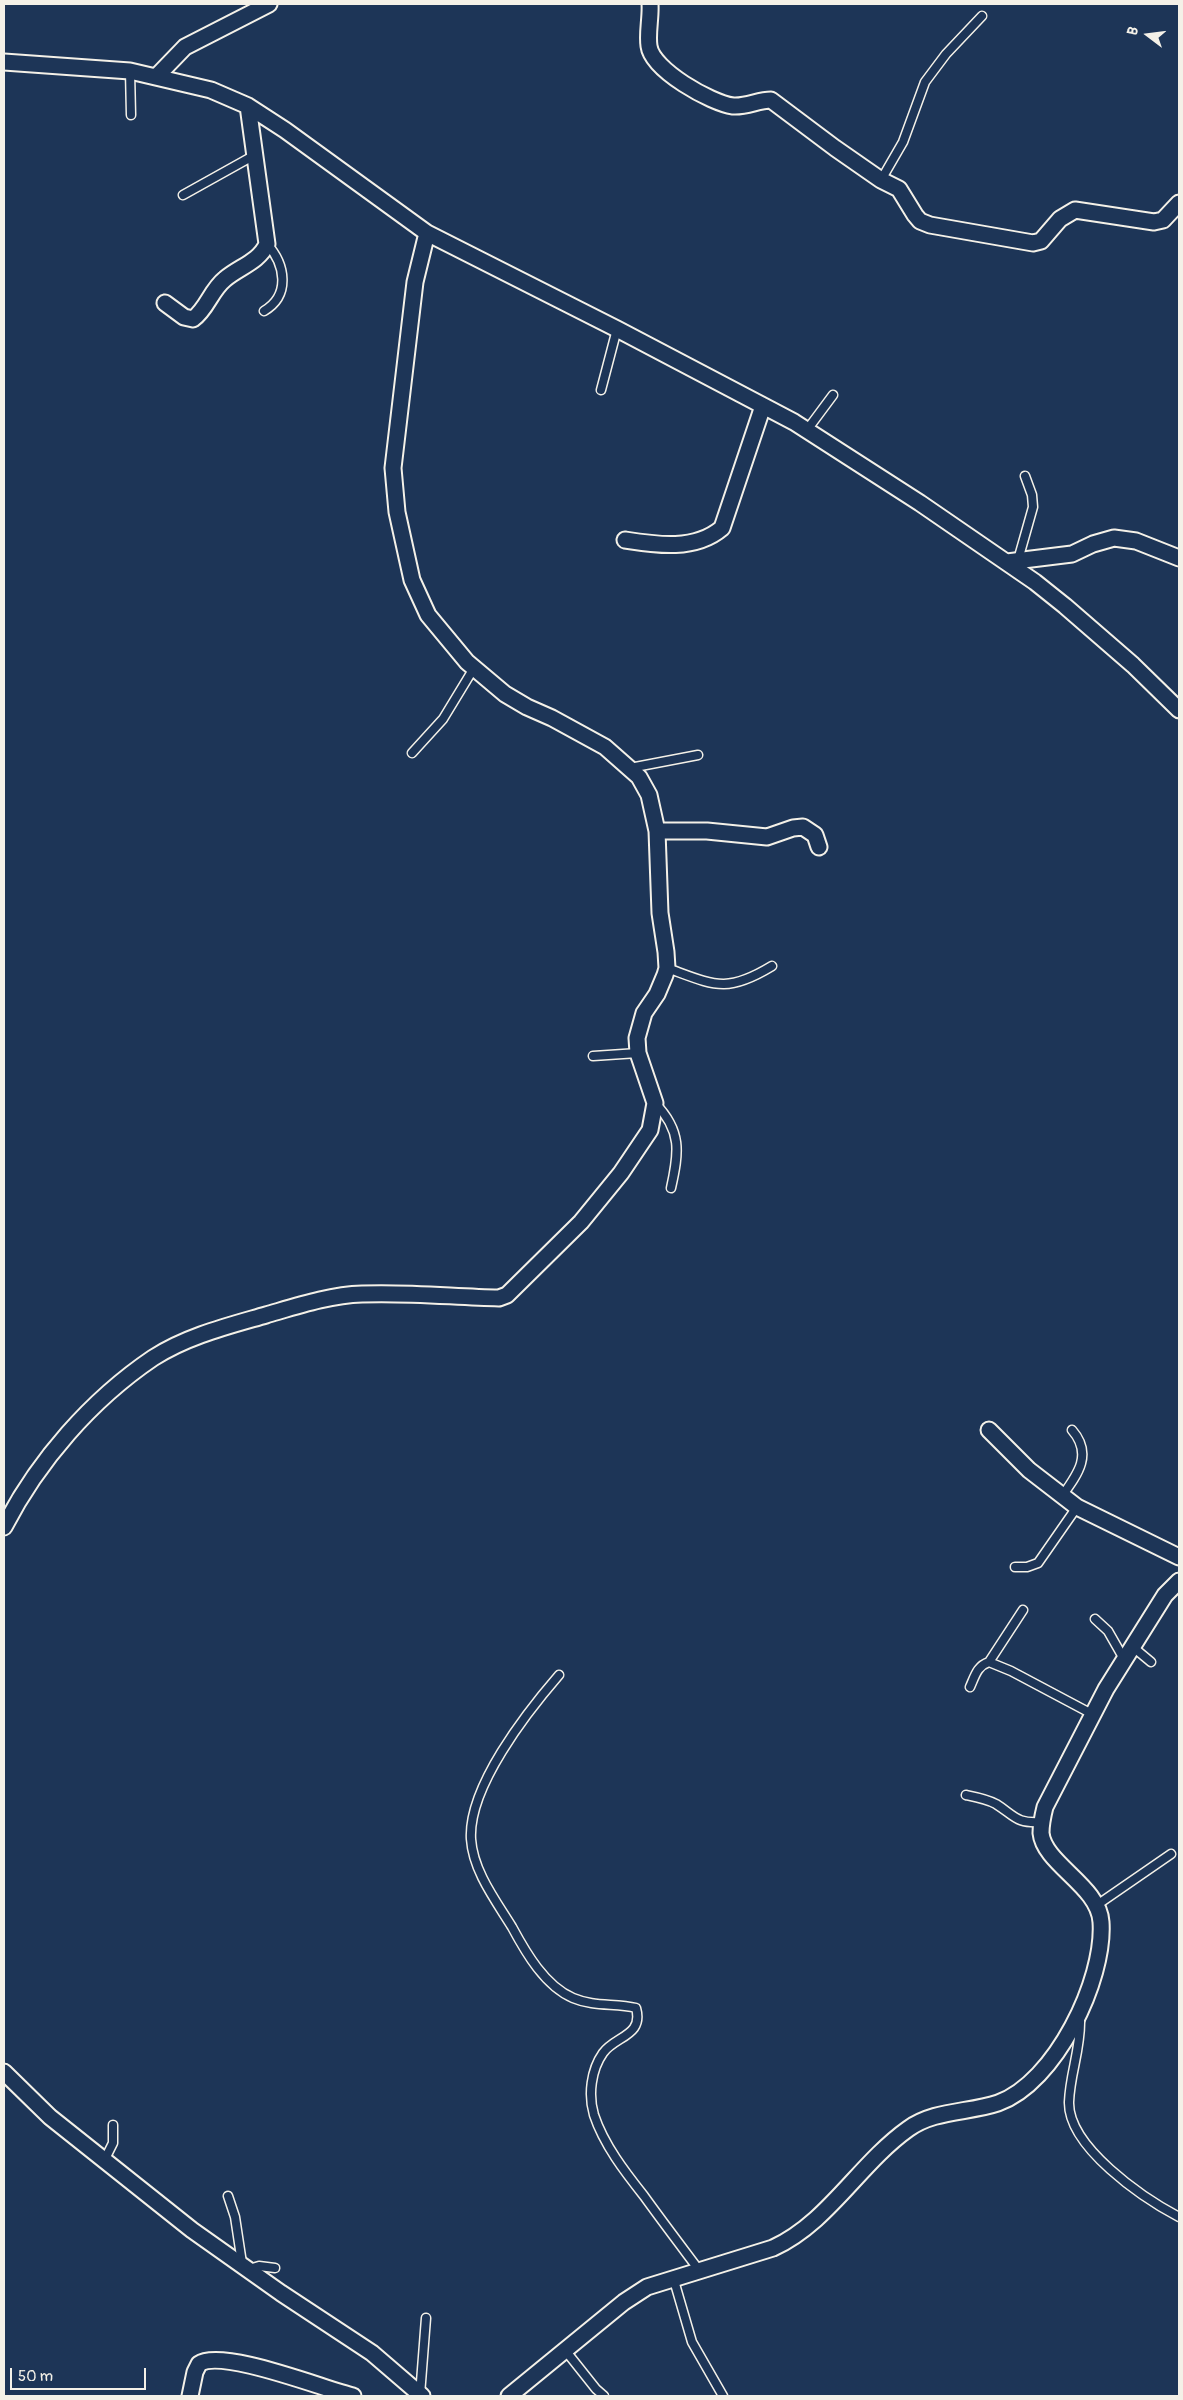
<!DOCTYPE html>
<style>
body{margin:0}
#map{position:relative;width:1183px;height:2400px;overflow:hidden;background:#1d3557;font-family:Pangolin,sans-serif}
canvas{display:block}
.frame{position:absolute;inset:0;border:5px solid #f4f1e8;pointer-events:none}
.north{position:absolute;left:1123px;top:10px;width:50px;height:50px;-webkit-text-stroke:4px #1d3557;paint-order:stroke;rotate:285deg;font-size:14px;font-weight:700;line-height:20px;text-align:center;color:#f4f1e8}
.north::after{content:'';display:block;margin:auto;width:18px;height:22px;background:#f4f1e8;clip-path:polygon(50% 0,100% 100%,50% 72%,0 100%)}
.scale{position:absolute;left:10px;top:2368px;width:136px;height:22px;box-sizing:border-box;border:2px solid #f4f1e8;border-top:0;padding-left:6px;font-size:15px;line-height:18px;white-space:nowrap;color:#f4f1e8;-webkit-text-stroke:4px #1d3557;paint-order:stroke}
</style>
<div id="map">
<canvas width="1183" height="2400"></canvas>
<div class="frame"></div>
<div class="north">B</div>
<div class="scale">50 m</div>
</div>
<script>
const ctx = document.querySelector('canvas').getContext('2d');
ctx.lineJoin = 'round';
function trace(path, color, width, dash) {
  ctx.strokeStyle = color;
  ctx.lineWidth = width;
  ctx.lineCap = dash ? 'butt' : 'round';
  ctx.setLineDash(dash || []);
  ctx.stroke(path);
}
const service = new Path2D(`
 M130 71 131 115
 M881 180 903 142 925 82 946 54 982 16
 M183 195 253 156
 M264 311C291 295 285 264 267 244
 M601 390 617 329
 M807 430 833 395
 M1018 560 1033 507 1032 495 1025 476
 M412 753 443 719 474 668
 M630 768 698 755
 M667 968C714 985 726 994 772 966
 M593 1056 638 1053
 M655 1103C682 1131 679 1152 671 1188
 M1062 1496C1078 1474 1093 1454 1072 1430
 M1015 1567H1027L1038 1563 1077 1507
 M1095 1619 1108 1631 1124 1659
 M1133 1647 1151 1662
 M989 1662 1023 1610
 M559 1675C527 1712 468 1787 471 1839 473 1871 496 1901 512 1927 526 1953 545 1986 573 1998 594 2007 615 2003 636 2008 644 2036 615 2036 603 2053 591 2070 588 2095 594 2115 604 2145 625 2172 644 2196 662 2221 681 2246 699 2270
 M970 1687C975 1676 977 1666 989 1662L1011 1671 1092 1714
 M966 1795C976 1797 987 1799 996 1804 1015 1816 1016 1824 1042 1822
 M1097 1905 1171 1854
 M1080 2019C1081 2049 1070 2073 1069 2102 1068 2147 1143 2198 1179 2217
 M105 2159 113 2143V2125
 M228 2196 235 2217 242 2263
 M249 2269 259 2266 275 2268
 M673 2277 692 2342 723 2396
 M565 2350 596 2389 604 2396
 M420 2395 426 2318`);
const minor = new Path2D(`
 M650 4C651 17 647 33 649 46 652 70 711 103 733 106 747 107 758 100 771 100L835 148 881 180 899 189 915 215 920 221 930 225 1033 243 1041 241 1060 219 1075 210 1154 222 1163 220 1179 203
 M4 62 130 71 211 90 248 106 285 130 427 233 617 329 794 422 920 503 1035 582 1065 606 1133 665 1179 710
 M157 76 185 47 269 4
 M165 303 184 317 193 319C207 309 211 290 225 279 239 267 259 262 267 244L248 106
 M625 540C657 545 695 551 722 528L763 406
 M1007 562 1072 554 1093 544 1114 538 1136 541 1179 558
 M657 831H707L767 837 793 828 803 827 815 835 819 847
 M989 1430 1029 1470 1077 1507 1179 1557
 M4 1527C38 1461 91 1400 153 1358 187 1336 228 1326 266 1315 297 1306 330 1295 362 1294 408 1292 454 1297 499 1298L507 1295 581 1222 621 1173 650 1130 655 1103 638 1053 637 1038 644 1013 657 994 665 975 667 968 666 952 660 913 657 831 649 795 639 777 605 747 552 718 527 707 505 694 467 662 428 615 412 580 397 512 393 468 415 282 427 233
 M4 2072 50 2117 192 2230 281 2293 372 2353 422 2396
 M190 2396 195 2372 199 2364C221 2348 324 2389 353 2396
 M509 2396 624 2302 647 2287 773 2248C828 2223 859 2164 908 2129 934 2110 968 2113 998 2103 1055 2083 1105 1980 1101 1922 1099 1886 1044 1864 1041 1833 1041 1824 1043 1815 1045 1807L1106 1689 1165 1595 1179 1581`);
trace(service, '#f4f1e8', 11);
trace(minor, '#f4f1e8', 19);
trace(service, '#1d3557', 8);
trace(minor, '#1d3557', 15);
</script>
